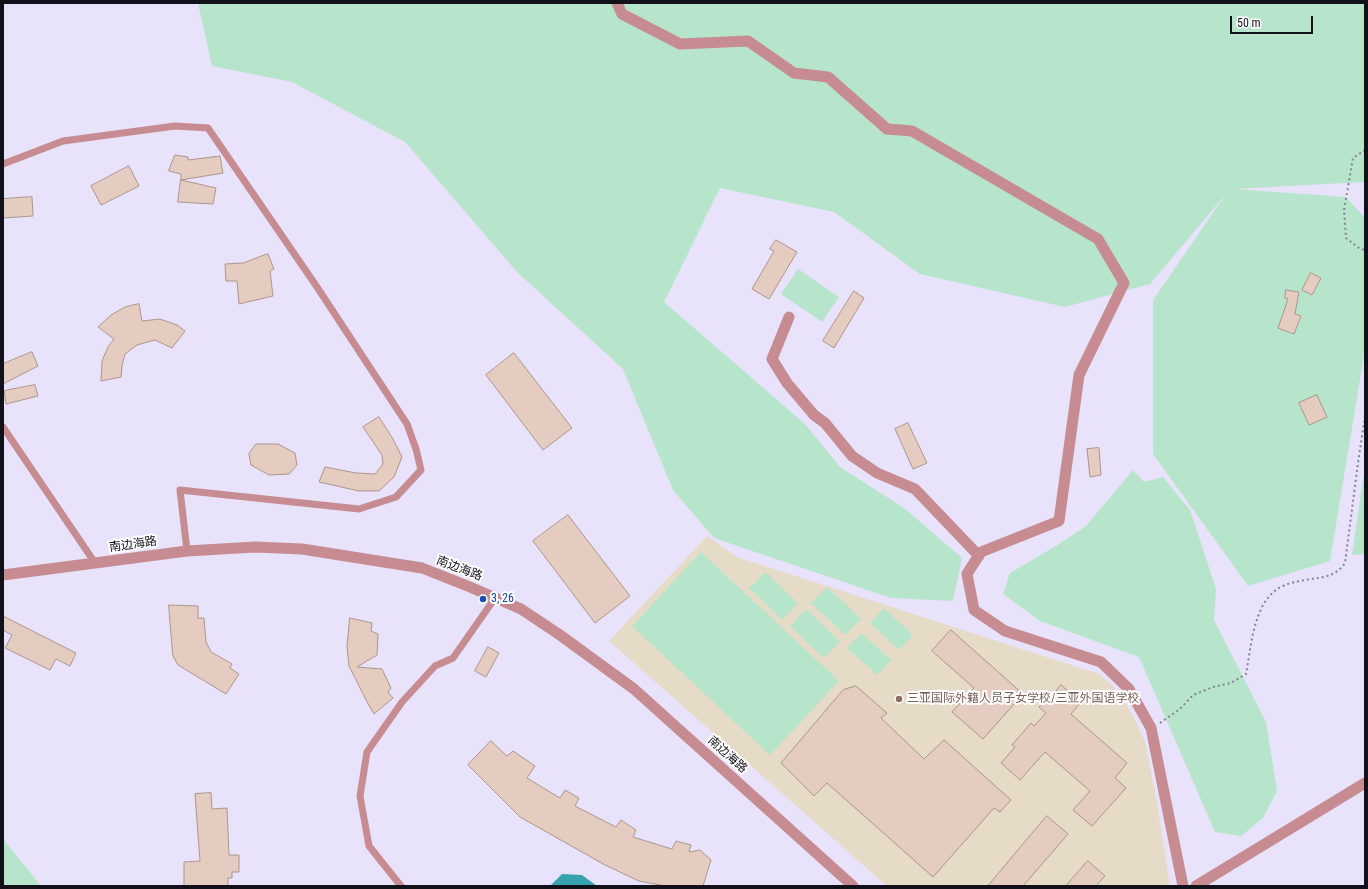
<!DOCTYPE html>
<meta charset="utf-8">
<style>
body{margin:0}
#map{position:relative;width:1368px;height:889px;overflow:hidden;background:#e8e2fa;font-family:"Roboto Condensed",sans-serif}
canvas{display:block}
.frame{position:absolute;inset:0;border:4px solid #121018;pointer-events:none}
.scale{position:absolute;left:1230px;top:16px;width:83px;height:18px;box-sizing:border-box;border:2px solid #121018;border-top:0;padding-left:5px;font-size:12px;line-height:14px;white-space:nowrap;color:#121018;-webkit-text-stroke:3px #fff;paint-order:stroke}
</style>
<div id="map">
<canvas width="1368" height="889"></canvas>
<div class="frame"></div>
<div class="scale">50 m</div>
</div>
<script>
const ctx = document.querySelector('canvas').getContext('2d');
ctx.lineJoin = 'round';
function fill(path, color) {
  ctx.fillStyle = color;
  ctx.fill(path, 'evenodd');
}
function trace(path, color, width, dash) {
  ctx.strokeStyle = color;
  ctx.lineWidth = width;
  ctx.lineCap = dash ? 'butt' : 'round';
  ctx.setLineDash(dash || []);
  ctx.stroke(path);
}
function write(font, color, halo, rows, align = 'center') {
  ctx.font = font + ' "Roboto Condensed","Noto Sans SC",sans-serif';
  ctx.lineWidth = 4;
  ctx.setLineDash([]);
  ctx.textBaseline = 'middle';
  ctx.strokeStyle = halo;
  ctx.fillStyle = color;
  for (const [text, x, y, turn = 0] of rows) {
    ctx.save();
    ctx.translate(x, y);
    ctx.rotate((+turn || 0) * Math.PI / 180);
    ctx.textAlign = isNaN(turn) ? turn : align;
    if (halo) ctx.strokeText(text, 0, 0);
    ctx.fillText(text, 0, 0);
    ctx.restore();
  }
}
const education = new Path2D(`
 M707 536 737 557 1099 674 1113 686 1132 713 1145 742 1156 797 1170 886H887L609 641Z`);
const green = new Path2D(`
 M198 3H1365V185L1363 182 1234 189 1346 197 1365 218V349L1330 561 1248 586 1153 454V300L1226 194 1150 284 1065 307 920 274 834 212 720 188 664 302 805 424 840 467 904 508 962 558 953 601 891 598 714 538 673 490 623 369 517 272 405 142 292 82 212 66Z
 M798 269 839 297 822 322 781 294Z
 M1365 466V554L1352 555Z
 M1133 470 1144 482 1163 477 1190 510 1216 589 1214 620 1266 722 1277 791 1263 818 1241 836 1215 832 1139 657 1040 621 1003 594 1010 573 1056 546 1086 526Z
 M701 552 839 681 770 755 632 626Z
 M765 572 798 603 782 620 749 588Z
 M827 587 861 619 845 635 811 603Z
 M884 608 913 635 899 650 870 623Z
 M806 609 840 641 824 658 790 626Z
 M861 633 891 660 877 675 847 648Z
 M3 839 41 886H3Z`);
const water = new Path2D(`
 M562 874 582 875 597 886H550Z`);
const building = new Path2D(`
 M175 155 188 157V160L220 156 223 173 181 180V174L169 171Z
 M129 166 139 186 101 205 91 186Z
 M181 180 216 188 213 204 178 202Z
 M32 197 33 216 3 218V199Z
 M776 240 797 252 769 299 752 289 774 251 770 249Z
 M268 254 274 269 270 271 273 296 239 304 237 281H226L225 264 243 263Z
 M1311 273 1321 278 1312 295 1302 290Z
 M1286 290 1299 292 1295 314 1301 316 1294 334 1278 328 1288 299 1285 298Z
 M854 291 864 298 834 348 823 341Z
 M139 304 142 321 160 319 177 325 185 331 172 348 155 340 137 345 125 354 122 366 121 377 101 381 102 361 108 347 114 339 98 327 111 315 125 307Z
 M32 352 38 366 3 384V364Z
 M514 353 572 428 543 450 486 375Z
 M35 385 38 396 6 404 4 391Z
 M1317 395 1327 417 1309 425 1299 403Z
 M379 417 393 439 402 457 394 477 379 491H359L319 482 325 467 356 473 375 474 383 464 382 455 363 427Z
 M908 423 927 463 913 469 895 429Z
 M256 444H278L295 453 297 465 289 474 269 475 251 465 249 454Z
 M1099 448 1101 475 1090 477 1087 449Z
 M568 515 630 596 595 623 533 541Z
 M169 605 198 606V618H204L206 642 211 652 232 664 230 668 239 674 226 694 178 665 173 656Z
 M3 616 76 653 70 666 56 659 50 670 5 648 12 635 3 630Z
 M350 618 372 623 371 631 378 634 377 655 357 667 382 669 391 688 388 692 393 698 374 714 366 700 349 666 347 647Z
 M951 630 1023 694 983 739 952 712 974 688 932 651Z
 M488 647 499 653 486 677 475 671Z
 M1061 685 1081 702 1071 714 1127 763 1115 778 1126 788 1092 826 1073 810 1090 791 1045 752 1020 780 1001 763 1015 747 1012 745 1031 723 1034 726 1046 713 1039 707 1049 696 1051 697Z
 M856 686 887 713 881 718 924 759 944 740 1011 800 1000 812 994 808 933 877 827 783 814 796 781 763 843 690Z
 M491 741 507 756 513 751 535 766 527 778 560 798 565 790 579 798 575 806 616 827 621 820 636 830 633 837 672 849 676 841 691 845 689 852 700 850 711 860 703 886H665L639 881 605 865 520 817 468 765Z
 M211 793 212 809 227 808 229 855H239V872H232V878H228V886H184V862L200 861 195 794Z
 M1047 816 1068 834 1023 886H988Z
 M1088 861 1105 876 1096 886H1066Z`);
const path = new Path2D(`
 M1365 150 1353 158 1344 210 1346 238 1360 249 1365 250
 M1160 723 1180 709 1193 695 1213 687 1231 683 1246 674C1251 648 1253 607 1276 590 1285 583 1300 581 1311 579 1325 577 1336 576 1345 563L1358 463 1365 416`);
const service = new Path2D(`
 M3 164 63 141 175 126 208 128 317 287 407 424 416 449 421 470 396 497 359 509 180 490 187 551
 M3 427 95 563
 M401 886 369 846 360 796 367 752 402 702 435 666 453 658 495 598`);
const minor = new Path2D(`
 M617 3 622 14 680 44 748 41 794 73 828 77 887 129 912 131 1098 239 1124 283 1079 375 1059 521 981 552 967 574 974 610 1005 631 1101 662 1129 689 1151 728 1183 886
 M789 317 772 359 787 383 814 415 825 423 852 456 877 473 915 489 979 556
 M1196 886 1365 783`);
const tertiary = new Path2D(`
 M3 575 187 551 255 547 302 549 422 568 470 587 521 609 560 635 634 689 853 886`);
const markers = [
 [483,599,4,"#1a4fb4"],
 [899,699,4,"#8d6e63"]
];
const streetNames = [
 ["南边海路",133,545,-8],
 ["南边海路",459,569,21],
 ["南边海路",727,755,42]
];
const transitNames = [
 ["3, 26",491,599]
];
const educationNames = [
 ["三亚国际外籍人员子女学校/三亚外国语学校",907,699]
];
fill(education, '#e6dbc7');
fill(green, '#b7e5cc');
fill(water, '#36a3af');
fill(building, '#e5ccc1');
trace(building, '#ac958a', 1);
trace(path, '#868293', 2, [2, 3]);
trace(service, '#c68c92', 7);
trace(minor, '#c68c92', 11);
trace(tertiary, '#c68c92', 11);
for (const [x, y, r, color] of markers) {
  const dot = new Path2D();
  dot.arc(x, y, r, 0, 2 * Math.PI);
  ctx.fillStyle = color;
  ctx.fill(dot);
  trace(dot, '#fff', 1.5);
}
write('12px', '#121018', '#fff', streetNames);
write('12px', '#164399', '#fff', transitNames, 'left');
write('12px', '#785e54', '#fff', educationNames, 'left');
</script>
